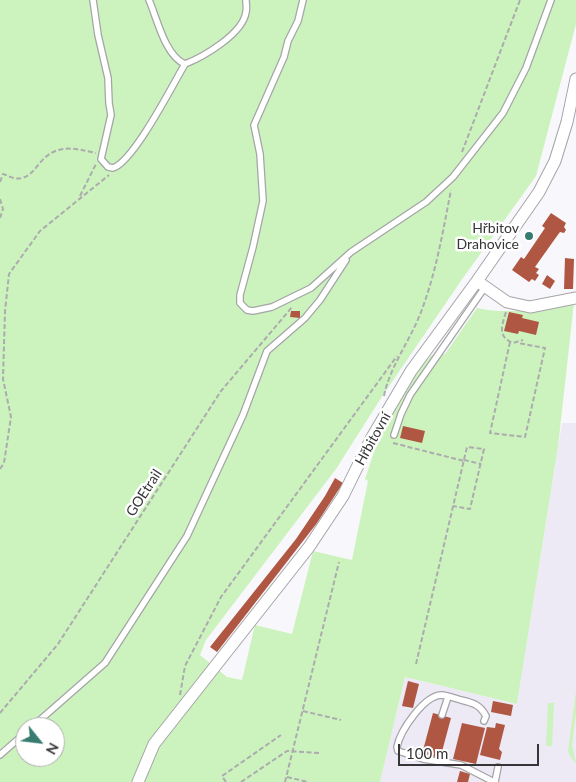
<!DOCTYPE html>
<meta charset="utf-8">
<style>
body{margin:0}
#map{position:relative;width:576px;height:782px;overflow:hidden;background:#f8f7fb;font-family:Lato,sans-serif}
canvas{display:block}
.north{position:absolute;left:15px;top:717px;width:50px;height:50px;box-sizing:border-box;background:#fff;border:1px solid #afaeaf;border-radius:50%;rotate:119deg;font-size:14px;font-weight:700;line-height:20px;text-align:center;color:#363537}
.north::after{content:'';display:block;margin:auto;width:18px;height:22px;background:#377c70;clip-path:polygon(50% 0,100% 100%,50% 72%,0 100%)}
.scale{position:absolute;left:398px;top:744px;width:141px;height:22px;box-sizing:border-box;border:2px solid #363537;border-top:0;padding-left:6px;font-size:15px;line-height:18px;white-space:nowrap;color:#363537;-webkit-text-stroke:4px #fff;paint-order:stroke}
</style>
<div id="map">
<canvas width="576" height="782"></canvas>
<div class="north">N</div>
<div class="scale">100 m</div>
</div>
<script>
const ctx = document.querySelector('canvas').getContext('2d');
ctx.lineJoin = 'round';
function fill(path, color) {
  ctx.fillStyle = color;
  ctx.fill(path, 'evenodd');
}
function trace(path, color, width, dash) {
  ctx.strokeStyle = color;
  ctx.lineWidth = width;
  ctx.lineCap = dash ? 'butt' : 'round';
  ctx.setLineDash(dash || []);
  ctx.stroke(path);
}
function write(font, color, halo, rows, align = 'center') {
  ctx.font = font + ' Lato,sans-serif';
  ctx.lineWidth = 5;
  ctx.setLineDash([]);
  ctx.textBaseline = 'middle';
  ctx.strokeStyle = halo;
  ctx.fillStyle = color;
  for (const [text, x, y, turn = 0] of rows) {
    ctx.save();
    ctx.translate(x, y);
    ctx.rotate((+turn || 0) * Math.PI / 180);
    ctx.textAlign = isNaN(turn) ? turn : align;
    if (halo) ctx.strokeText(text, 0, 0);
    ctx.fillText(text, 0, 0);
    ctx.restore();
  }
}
const built = new Path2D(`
 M562 423H576V782H380L405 677 517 704Z`);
const green = new Path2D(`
 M0 0H576V24L536 176 463 278 383 395 336 469 206 640 200 655 227 677 242 680 255 625 292 634 313 551 352 560 368 481 365 479 381 431 416 372 432 355 445 354 477 308C510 315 541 309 574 302L558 447 517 704 405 677 380 782H0ZM25 727H55V757H25Z
 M576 691V713L572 745 576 764 570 756 568 751Z
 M548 703H554L552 746H546Z`);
const building = new Path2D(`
 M551 213 566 223 564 227 566 230 564 233 560 232 557 236 535 267 539 269 536 273 539 275 535 281 532 279 529 282 512 270 521 257 524 259 545 228 542 226Z
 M565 258 574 259 573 289H564Z
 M547 275 555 281 550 289 542 284Z
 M291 311H300V318L290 317Z
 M509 312 523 315 522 318 539 322 536 335 519 331 518 334 504 331Z
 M403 426 425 431 422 443 400 438Z
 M335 478 343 483 317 523 217 652 210 647 296 539 325 496Z
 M408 681 419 684 413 708 402 706Z
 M493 701 513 705 511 716 491 712Z
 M433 713 451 718 440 759 422 754Z
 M462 723 485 728 476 764 453 759Z
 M496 723 505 725 499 749 502 752 500 760 480 755 487 727 495 728Z
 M460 771 470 774 468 782H457Z`);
const path = new Path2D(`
 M462 152 520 0
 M0 182 3 174C9 176 15 180 22 178 30 176 34 170 39 164 56 143 73 148 96 153
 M80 196 96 164
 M0 199 3 209 0 218
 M506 312C502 325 497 337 513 343L523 340
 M510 342 490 433 525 437 545 348 518 343
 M384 396C390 366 410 341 421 312 436 273 443 231 451 190
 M393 443 464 461
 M464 460 481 464
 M0 469 4 463 11 417 3 379 5 311 9 274 40 231 109 175
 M416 664 467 447 484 449 470 509 453 506
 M180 695 185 666 221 597 397 356
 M303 711 341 720
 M0 713 58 644 221 391 293 306
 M287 777 308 782
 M226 782 222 776 281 735
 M241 782 287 751 320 753
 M285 782 339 562`);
const lane = new Path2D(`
 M93 0 98 35 108 78 109 103 111 115 101 159 108 167 113 168C134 161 172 86 185 64
 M149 0C157 18 165 56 185 64 203 57 243 34 246 12 247 8 246 4 246 0
 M303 0 298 21 288 41 284 57 254 125 260 154 263 201 253 247 240 295V303L247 310 253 311 272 307 311 288 351 252 426 202 453 177 503 113 526 68 551 0
 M394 435 401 414 410 395 485 287
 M442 715 448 697
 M484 721 486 716C480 705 474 703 461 700 455 698 448 696 442 695 424 695 400 731 397 747L398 751 423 759 461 765 494 782
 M32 727 105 663 187 536 243 415 267 351 305 318 320 300 346 260
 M0 755 25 733
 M495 782 498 767`);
const street = new Path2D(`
 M477 281 507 302 530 307 576 298
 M138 782 154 744 309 547 343 496 371 439 411 371 477 281 539 192 555 161 567 122 576 79`);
const markers = [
 [529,236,5,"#377c70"]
];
const poiNames = [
 ["Hřbitov",519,228],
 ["Drahovice",519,244]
];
const streetNames = [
 ["Hřbitovní",373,439,-61],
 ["GOEtrail",144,493,-57]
];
fill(built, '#edeaf5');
fill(green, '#ccf3bd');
fill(building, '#af5742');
trace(lane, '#a5a4a8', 8);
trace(street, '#a5a4a8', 13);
trace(path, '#acabae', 2, [5, 2.5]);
trace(lane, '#fff', 5.5);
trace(street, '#fff', 11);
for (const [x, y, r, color] of markers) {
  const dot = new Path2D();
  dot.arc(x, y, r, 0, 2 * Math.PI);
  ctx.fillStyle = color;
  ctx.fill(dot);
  trace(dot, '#fff', 2);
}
write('14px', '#363537', '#fff', poiNames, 'right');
write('14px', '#363537', '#fff', streetNames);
</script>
